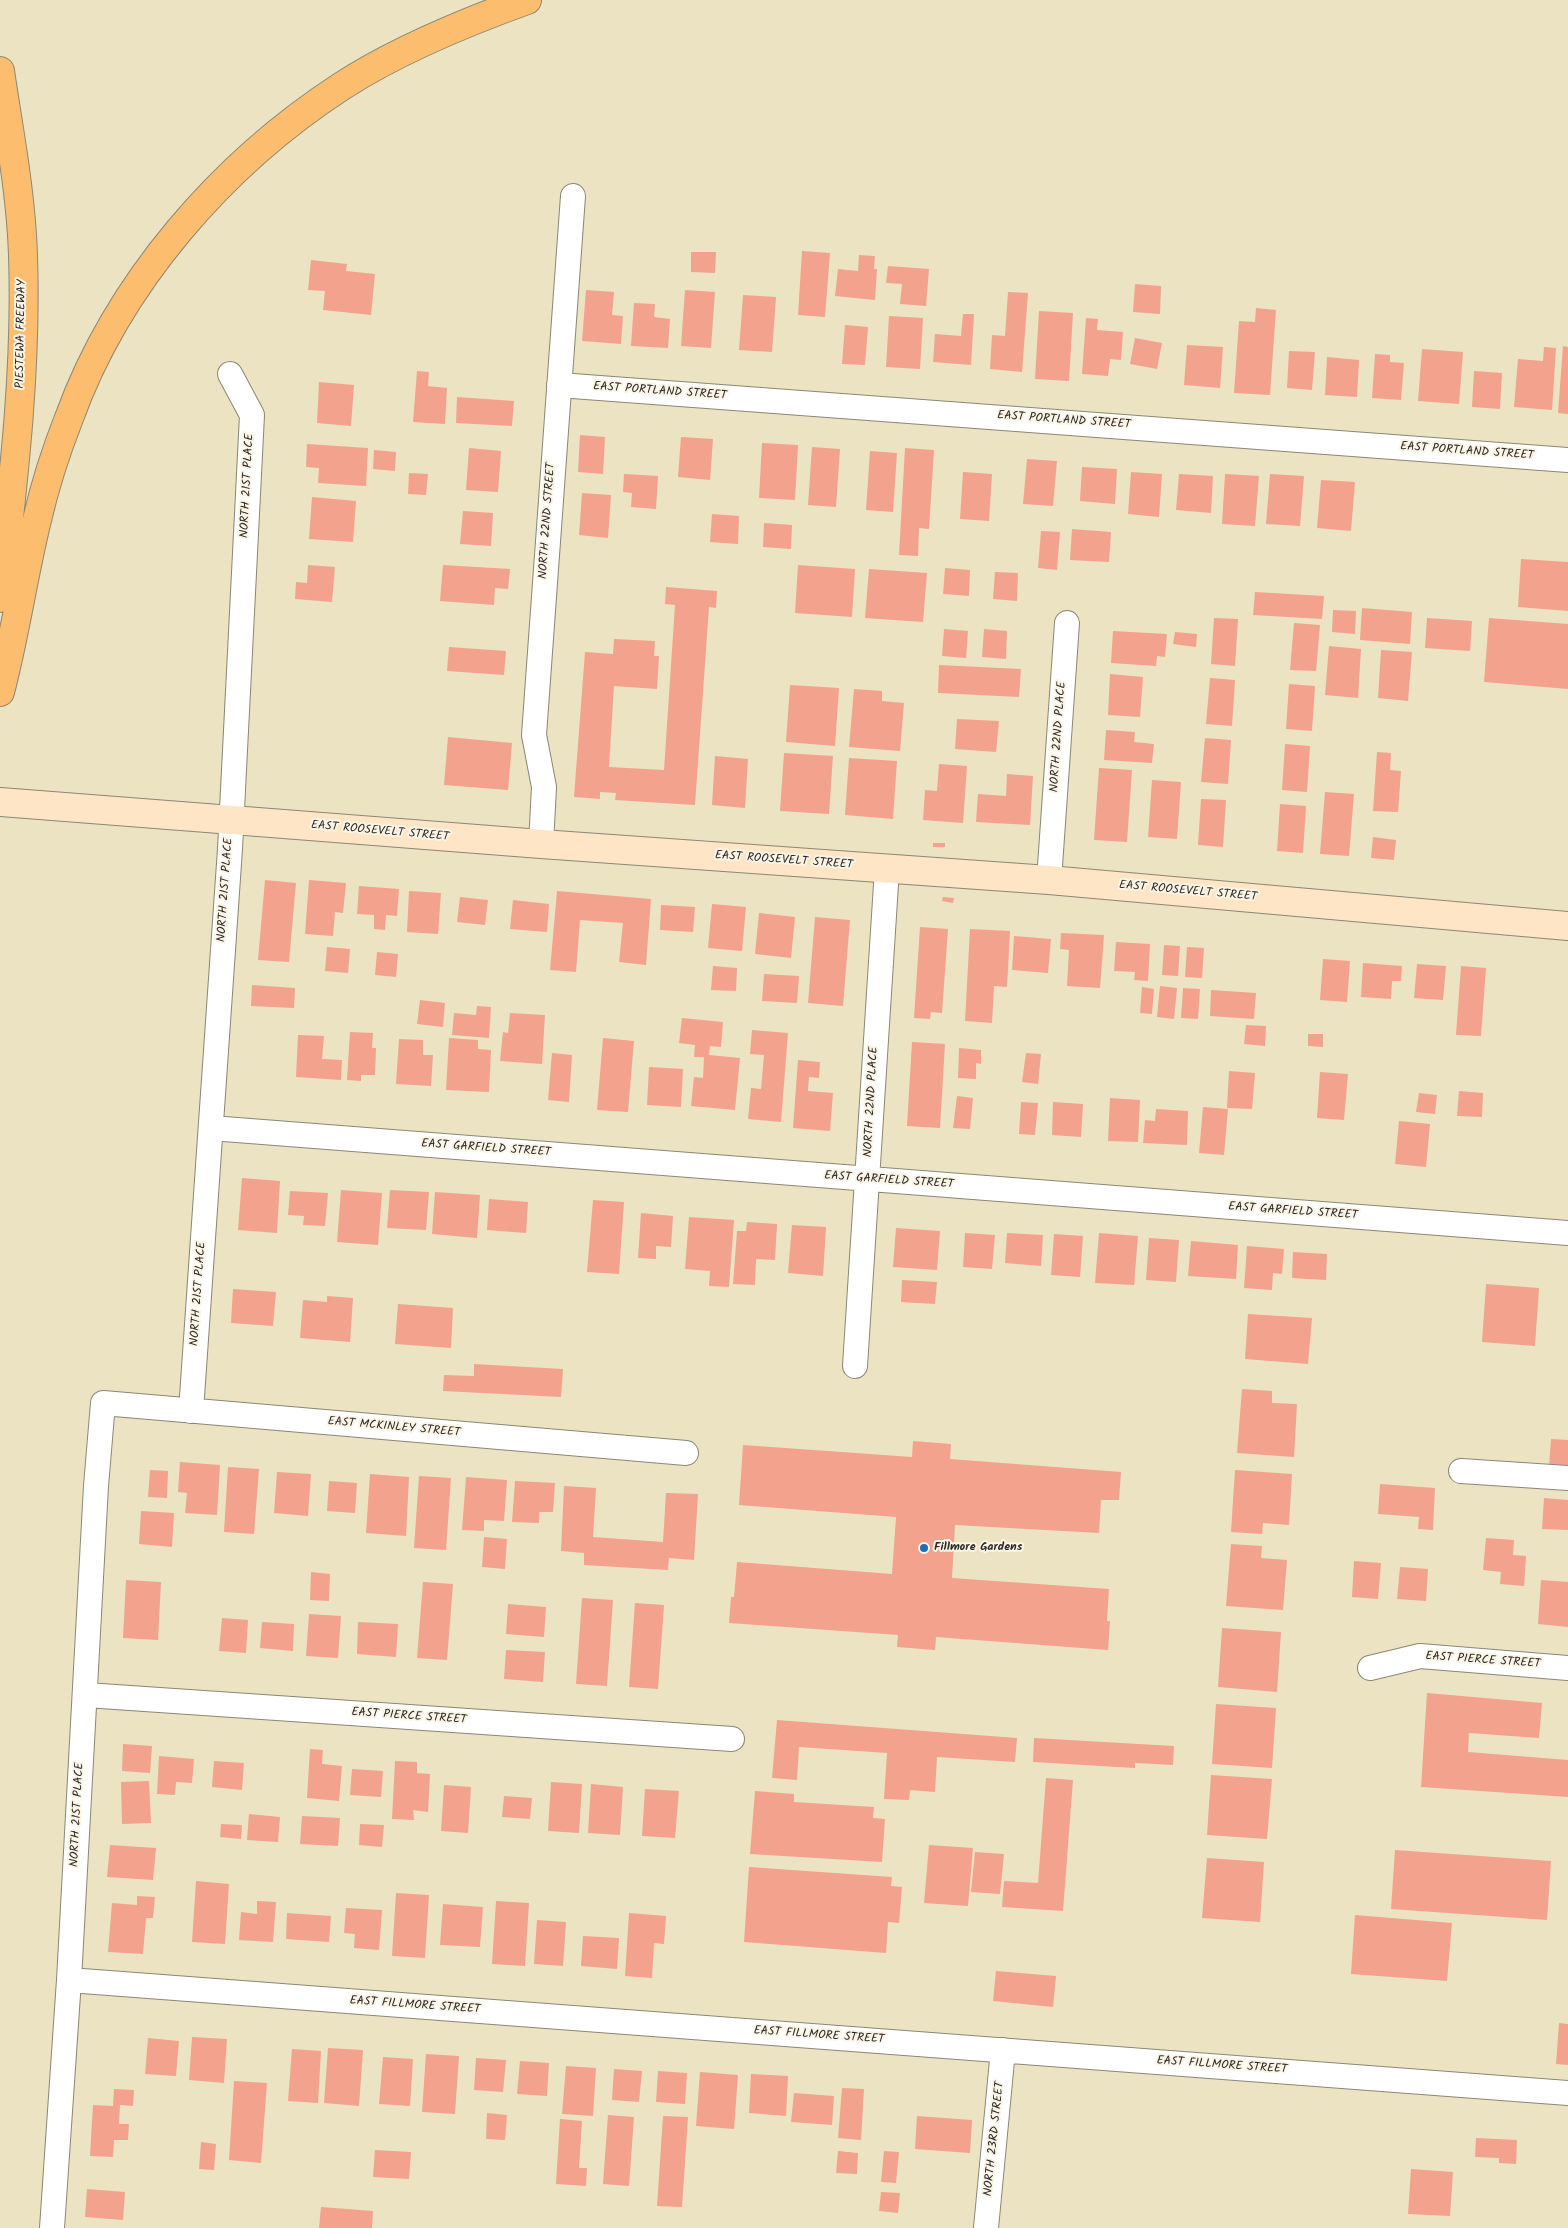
<!DOCTYPE html>
<style>
body{margin:0}
canvas{display:block;background:#ebe3c2}
</style>
<canvas width="1568" height="2228"></canvas>
<script>
const ctx = document.querySelector('canvas').getContext('2d');
ctx.lineJoin = 'round';
function fill(path, color) {
  ctx.fillStyle = color;
  ctx.fill(path, 'evenodd');
}
function trace(path, color, width, dash) {
  ctx.strokeStyle = color;
  ctx.lineWidth = width;
  ctx.lineCap = dash ? 'butt' : 'round';
  ctx.setLineDash(dash || []);
  ctx.stroke(path);
}
function write(font, color, halo, rows, align = 'center') {
  ctx.font = font + ' Kalam,sans-serif';
  ctx.lineWidth = 4;
  ctx.setLineDash([]);
  ctx.textBaseline = 'middle';
  ctx.strokeStyle = halo;
  ctx.fillStyle = color;
  for (const [text, x, y, turn = 0] of rows) {
    ctx.save();
    ctx.translate(x, y);
    ctx.rotate((+turn || 0) * Math.PI / 180);
    ctx.textAlign = isNaN(turn) ? turn : align;
    if (halo) ctx.strokeText(text, 0, 0);
    ctx.fillText(text, 0, 0);
    ctx.restore();
  }
}
const building = new Path2D(`
 M802 251 830 253 825 317 798 315Z
 M691 252H716L715 273 691 272Z
 M859 255 875 256 874 269H877L875 300 835 296 838 269 858 271Z
 M311 260 347 264 346 271 375 274 371 315 323 310 325 291 308 290Z
 M888 266 929 269 926 306 900 304 902 284 886 283Z
 M1135 284 1161 286 1160 314 1133 312Z
 M586 290 614 292 612 315 623 316 621 344 582 341Z
 M685 290 715 292 711 348 681 346Z
 M1008 292 1028 293 1022 372 990 369 992 335 1005 336Z
 M743 295 776 297 772 352 739 350Z
 M634 303 655 304 654 317 670 319 668 348 631 346Z
 M1256 308 1276 310 1270 395 1234 393 1239 321 1255 322Z
 M1039 311 1073 313 1069 381 1035 379Z
 M963 314H974L971 365 933 362 935 334 961 336Z
 M889 316 923 318 920 369 886 367Z
 M1086 318 1098 319 1097 330 1123 332 1121 360 1110 359 1108 376 1082 374Z
 M845 325 868 327 865 365 842 364Z
 M1135 338 1162 343 1157 369 1130 364Z
 M1187 345 1223 347 1220 388 1184 385Z
 M1563 346 1568 347V414L1558 413Z
 M1544 347 1556 348 1552 410 1514 407 1518 359 1543 361Z
 M1422 349 1463 352 1459 404 1418 401Z
 M1289 351 1315 352 1312 390 1287 388Z
 M1375 354 1390 355V362L1404 363 1401 400 1372 398Z
 M1327 357 1359 360 1357 397 1325 395Z
 M417 371 429 372 428 386 447 388 445 424 413 422Z
 M1474 371 1502 373 1500 409 1472 407Z
 M319 382 354 385 351 426 317 423Z
 M457 397 514 401 512 426 456 423Z
 M580 435 605 437 603 474 578 472Z
 M681 437 713 439 710 480 678 477Z
 M762 443 798 445 795 500 759 498Z
 M307 444 368 448 366 486 318 483 319 468 306 467Z
 M812 447 840 449 836 507 808 505Z
 M469 448 501 451 498 492 466 490Z
 M905 448 934 450 929 529 919 528 918 556 899 555Z
 M374 450 396 452 395 471 373 469Z
 M870 451 897 453 893 512 866 510Z
 M1027 459 1057 461 1053 506 1023 504Z
 M1082 467 1117 469 1115 504 1080 501Z
 M963 472 992 474 989 521 960 519Z
 M1131 472 1162 474 1159 517 1128 514Z
 M409 473 428 474 426 495 408 494Z
 M624 474 658 476 656 509 631 507 632 493 623 492Z
 M1179 474 1213 476 1211 513 1176 510Z
 M1225 474 1259 476 1255 526 1222 524Z
 M1270 474 1304 476 1300 526 1266 524Z
 M1321 480 1355 482 1351 531 1317 528Z
 M582 493 611 495 608 538 579 535Z
 M312 497 356 501 353 542 309 539Z
 M463 511 493 513 491 546 460 544Z
 M712 514 739 516 738 544 710 542Z
 M764 523 792 525 791 549 763 547Z
 M1072 529 1111 532 1109 562 1070 560Z
 M1041 531 1060 532 1057 570 1038 568Z
 M1521 559 1568 562V611L1518 607Z
 M308 565 335 567 332 602 295 599 296 582 307 583Z
 M443 565 510 569 508 589 495 588 494 605 440 601Z
 M798 565 855 569 852 617 795 613Z
 M945 568 970 570 969 596 943 594Z
 M869 569 927 573 923 622 865 618Z
 M995 572 1018 573 1017 601 993 599Z
 M666 587 717 591 716 608 709 607 695 805 615 800 616 793 600 792V799L574 797 585 652 613 654 614 639 655 641 654 656H659L657 689 614 686 609 767 664 770 675 605 665 604Z
 M1255 592 1324 596 1322 619 1253 615Z
 M1362 608 1412 612 1410 644 1360 640Z
 M1333 610 1356 611 1355 634 1332 632Z
 M1214 618 1238 619 1235 666 1211 664Z
 M1427 618 1472 621 1470 651 1425 648Z
 M1489 618 1568 624V689L1484 682Z
 M1294 623 1320 625 1316 671 1290 670Z
 M944 629 968 631 966 658 942 656Z
 M984 629 1007 631 1006 659 982 657Z
 M1113 631 1167 634 1165 657 1157 656 1156 666 1111 663Z
 M1175 632 1197 634 1196 647 1173 644Z
 M1329 646 1361 649 1358 698 1325 695Z
 M449 647 506 651 504 675 447 671Z
 M1381 650 1412 652 1408 701 1378 698Z
 M939 665 1021 669 1019 697 938 693Z
 M1110 674 1143 677 1140 717 1108 715Z
 M1210 678 1235 680 1232 726 1206 724Z
 M1289 684 1315 686 1312 731 1286 729Z
 M790 685 839 688 835 746 786 742Z
 M854 689 882 691V701L904 703 900 751 849 747Z
 M957 719 999 721 996 752 955 749Z
 M1106 730 1135 732 1134 742 1154 744 1152 763 1104 760Z
 M448 737 512 743 508 790 444 785Z
 M1205 738 1231 740 1228 784 1201 782Z
 M1285 744 1310 746 1307 792 1282 790Z
 M1377 752 1391 753 1390 770 1401 771 1398 812 1373 811Z
 M784 753 833 756 829 814 780 811Z
 M715 756 748 759 745 808 712 805Z
 M849 758 897 761 893 819 845 815Z
 M939 764 967 766 963 823 923 820 925 790 937 791Z
 M1099 768 1132 770 1127 842 1094 840Z
 M1007 774 1033 776 1030 825 976 822 978 794 1006 796Z
 M1152 780 1181 782 1177 839 1148 837Z
 M1325 792 1354 794 1349 856 1320 854Z
 M1201 799 1226 800 1223 847 1198 845Z
 M1280 804 1306 806 1303 853 1277 851Z
 M1373 837 1396 840 1394 860 1371 858Z
 M933 843H945V847H933Z
 M265 880 296 883 289 962 258 960Z
 M309 880 346 883 343 913 335 912 333 936 305 934Z
 M359 886 399 889 397 916 386 915 385 930 374 929V915L357 914Z
 M409 891 441 893 438 934 407 932Z
 M557 891 651 899 646 965 619 962 623 923 580 920 576 972 550 970Z
 M460 897 488 900 485 925 457 922Z
 M943 897 954 898 953 903 942 901Z
 M513 900 549 904 547 932 510 929Z
 M712 904 746 907 742 951 708 948Z
 M661 905 695 907 693 932 660 930Z
 M759 913 795 917 791 958 755 954Z
 M815 917 850 920 843 1006 808 1003Z
 M920 927 948 929 942 1013 931 1012 930 1019 914 1018Z
 M970 929 1010 931 1007 987 994 986 992 1023 965 1021Z
 M1061 933 1104 935 1100 988 1067 986 1069 950 1060 949Z
 M1014 936 1051 939 1048 973 1012 970Z
 M1116 942 1150 944 1148 981 1134 980 1135 972 1114 971Z
 M1164 945 1180 946 1178 976 1162 975Z
 M327 947 350 949 348 973 325 971Z
 M1187 947 1204 948 1202 978 1185 977Z
 M377 952 398 954 396 977 375 975Z
 M1323 959 1350 961 1347 1002 1320 1000Z
 M1363 963 1402 966 1401 981H1392L1391 999 1361 997Z
 M1417 964 1446 966 1443 1000 1414 998Z
 M713 966 737 968 736 991 711 990Z
 M1461 966 1486 968 1481 1036 1456 1035Z
 M764 974 799 976 797 1003 762 1001Z
 M252 985 295 988 294 1008 251 1006Z
 M1160 986 1177 988 1174 1019 1157 1017Z
 M1142 987 1154 989 1152 1014 1140 1013Z
 M1183 988 1200 989 1198 1019 1181 1018Z
 M1211 990 1256 993 1254 1019 1210 1016Z
 M420 1000 445 1003 443 1027 417 1024Z
 M477 1006 491 1007 489 1038 452 1035 454 1013 476 1015Z
 M510 1013 545 1015 542 1064 500 1061 503 1032 508 1033Z
 M682 1018 723 1022 721 1047 710 1046 709 1055 740 1058 735 1110 691 1106 694 1077 703 1078 704 1057H694L695 1045 679 1043Z
 M1246 1025 1266 1026 1265 1046 1244 1044Z
 M752 1030 788 1033 781 1122 748 1119 751 1088 761 1089 764 1055 750 1054Z
 M350 1032 373 1033 372 1048H376L375 1075H361V1081L347 1080Z
 M1308 1034H1323V1047L1308 1046Z
 M298 1035 324 1036 322 1059 342 1060 341 1080 296 1077Z
 M449 1038 478 1040V1049L491 1050 489 1092 446 1090Z
 M603 1038 634 1041 628 1112 597 1110Z
 M399 1039 423 1040V1055H433L431 1086 396 1084Z
 M912 1042 945 1044 940 1128 907 1126Z
 M959 1048 981 1050V1064L976 1063V1079L958 1078Z
 M552 1053 572 1055 569 1102 548 1100Z
 M1026 1053 1041 1054 1038 1084 1022 1082Z
 M798 1060 820 1062 819 1078 809 1077 808 1091 833 1093 830 1131 793 1128Z
 M649 1067 683 1069 681 1107 647 1105Z
 M1229 1071 1255 1073 1252 1109 1227 1108Z
 M1320 1072 1348 1074 1344 1120 1317 1118Z
 M1459 1091 1483 1093 1482 1117 1457 1116Z
 M1419 1093 1437 1095 1435 1114 1416 1112Z
 M957 1096 973 1098 970 1129 953 1128Z
 M1110 1098 1140 1100 1138 1142 1108 1141Z
 M1021 1102 1038 1103 1035 1135 1019 1134Z
 M1053 1102 1083 1104 1081 1137 1052 1135Z
 M1203 1107 1228 1109 1224 1155 1199 1153Z
 M1156 1109 1188 1111 1187 1145 1143 1143 1145 1120 1155 1121Z
 M1399 1121 1430 1124 1426 1167 1395 1164Z
 M242 1178 280 1181 277 1233 238 1230Z
 M341 1190 382 1193 378 1245 337 1242Z
 M390 1190 429 1192 426 1230 387 1228Z
 M290 1191 328 1193 325 1226 303 1225 304 1216 288 1215Z
 M435 1192 480 1195 477 1238 432 1234Z
 M489 1199 528 1202 526 1233 487 1230Z
 M593 1200 624 1202 619 1274 587 1272Z
 M641 1213 673 1216 671 1247 656 1246V1259L638 1258Z
 M689 1217 734 1220 729 1287 709 1286 710 1271 685 1269Z
 M747 1222 777 1224 775 1260 756 1259 755 1285 733 1284 737 1231H746Z
 M792 1225 826 1227 823 1276 788 1273Z
 M896 1228 940 1231 937 1270 893 1267Z
 M965 1233 995 1235 992 1269 963 1267Z
 M1007 1233 1043 1235 1041 1266 1005 1263Z
 M1099 1233 1138 1236 1134 1285 1095 1283Z
 M1054 1234 1083 1236 1080 1277 1051 1275Z
 M1149 1238 1179 1240 1176 1282 1146 1280Z
 M1191 1241 1238 1245 1236 1279 1188 1276Z
 M1247 1246 1284 1249 1282 1274 1273 1273 1272 1290 1244 1288Z
 M1293 1252 1327 1254 1326 1280 1292 1278Z
 M902 1280 937 1282 935 1304 901 1302Z
 M1486 1284 1539 1288 1535 1346 1482 1342Z
 M233 1289 276 1292 273 1326 231 1323Z
 M327 1296 353 1298 350 1342 300 1338 303 1300 327 1302Z
 M398 1304 453 1308 451 1348 395 1344Z
 M1248 1314 1312 1318 1308 1364 1245 1359Z
 M474 1364 563 1369 561 1397 443 1391 444 1375 474 1376Z
 M1242 1389 1272 1391V1403L1297 1404 1294 1457 1237 1453Z
 M1551 1439 1568 1440V1469L1549 1467Z
 M913 1441 951 1444 950 1459 1121 1472 1119 1500H1101L1099 1533 955 1525 952 1578 1109 1589 1107 1621H1110L1108 1650 936 1637 935 1650 897 1647 898 1635 729 1623 731 1597H734L737 1562 892 1574 896 1517 739 1505 743 1445 912 1457Z
 M180 1462 220 1465 217 1515 185 1513 187 1493 178 1492Z
 M228 1467 259 1469 254 1534 224 1532Z
 M150 1470 168 1471 167 1498 148 1497Z
 M1235 1470 1292 1474 1289 1525 1263 1523 1262 1534 1231 1532Z
 M277 1472 311 1474 308 1516 274 1513Z
 M370 1474 409 1477 406 1536 366 1533Z
 M419 1476 451 1478 446 1550 414 1548Z
 M466 1477 507 1480 504 1521 484 1520V1531L462 1530Z
 M329 1481 357 1483 355 1513 327 1511Z
 M515 1481 555 1483 553 1512H539V1523L512 1522Z
 M1380 1484 1435 1488 1433 1530 1418 1529 1419 1517 1378 1514Z
 M564 1486 596 1488 593 1537 663 1542 666 1493 698 1494 694 1560 669 1558 668 1570 584 1565V1553L561 1551Z
 M1544 1498 1568 1500V1530L1542 1529Z
 M141 1511 174 1513 172 1547 139 1544Z
 M484 1537 507 1539 505 1569 482 1567Z
 M1486 1538 1514 1540 1513 1555 1526 1556 1524 1586 1500 1584 1501 1572 1483 1570Z
 M1231 1544 1262 1546 1261 1558 1287 1560 1283 1610 1226 1606Z
 M1354 1561 1381 1563 1378 1599 1352 1597Z
 M1400 1567 1428 1569 1426 1601 1397 1599Z
 M311 1572 330 1574 329 1601 310 1600Z
 M126 1580 161 1582 158 1640 123 1638Z
 M1541 1580 1568 1582V1627L1538 1624Z
 M423 1582 453 1584 447 1660 417 1658Z
 M582 1598 613 1600 607 1686 576 1684Z
 M635 1603 664 1605 658 1689 629 1687Z
 M508 1604 546 1607 544 1637 506 1634Z
 M309 1614 341 1616 338 1658 306 1656Z
 M222 1618 248 1620 246 1653 219 1651Z
 M262 1622 294 1624 293 1651 260 1648Z
 M358 1622 398 1624 396 1657 357 1654Z
 M1222 1628 1281 1632 1277 1692 1218 1687Z
 M506 1650 545 1652 543 1682 504 1679Z
 M1427 1693 1542 1703 1539 1738 1469 1733 1468 1752 1568 1760V1797L1421 1787Z
 M1216 1704 1276 1708 1272 1768 1212 1764Z
 M777 1720 1017 1738 1015 1762 937 1757 935 1792 910 1790 909 1800 884 1799 887 1753 799 1747 797 1780 772 1778Z
 M1034 1738 1174 1746 1173 1765 1135 1763V1768L1033 1762Z
 M123 1744 152 1746 150 1773 122 1771Z
 M310 1749 323 1750 322 1764 342 1766 339 1801 307 1798Z
 M159 1756 194 1759 192 1783 176 1782 175 1795 157 1794Z
 M214 1761 244 1763 242 1790 212 1787Z
 M395 1761 417 1762V1773L430 1774 428 1812 413 1810 414 1820 392 1819Z
 M352 1769 383 1771 381 1797 350 1795Z
 M1211 1775 1272 1779 1267 1839 1207 1835Z
 M1046 1778 1073 1780 1063 1911 1002 1907 1004 1881 1038 1883Z
 M149 1781 151 1823 122 1824 121 1782Z
 M551 1782 582 1784 579 1833 548 1831Z
 M591 1784 623 1787 620 1835 588 1833Z
 M444 1785 471 1787 468 1833 441 1831Z
 M645 1789 679 1791 675 1838 642 1836Z
 M755 1791 794 1794V1802L874 1807 873 1818 885 1819 882 1862 750 1854Z
 M504 1796 532 1798 530 1819 502 1817Z
 M249 1814 280 1817 278 1842 247 1840Z
 M302 1816 340 1818 338 1846 300 1844Z
 M221 1824 242 1825 241 1839 220 1837Z
 M360 1824 384 1825 382 1847 359 1845Z
 M110 1845 156 1848 153 1880 107 1877Z
 M929 1845 973 1848 968 1906 924 1903Z
 M1395 1850 1551 1861 1547 1920 1391 1909Z
 M975 1852 1004 1854 1000 1894 971 1892Z
 M1207 1858 1264 1862 1260 1922 1202 1918Z
 M749 1867 892 1877 891 1886 902 1887 899 1923 888 1922 886 1953 744 1942Z
 M196 1881 229 1884 225 1944 192 1942Z
 M396 1893 429 1895 425 1958 392 1956Z
 M137 1896 155 1897 153 1918H146L143 1954 108 1952 112 1903 137 1905Z
 M257 1901 276 1902 273 1942 239 1940 241 1912 257 1914Z
 M496 1901 529 1903 525 1966 492 1964Z
 M443 1904 483 1907 480 1947 440 1945Z
 M346 1908 382 1910 379 1950 354 1948 355 1934 344 1933Z
 M287 1913 331 1916 329 1942 286 1939Z
 M629 1913 666 1916 664 1944 654 1943 652 1978 625 1976Z
 M1355 1915 1452 1923 1447 1981 1351 1974Z
 M537 1920 566 1922 563 1966 534 1964Z
 M583 1936 619 1938 617 1969 581 1966Z
 M996 1971 1056 1976 1053 2007 993 2001Z
 M1559 2023 1568 2024V2065L1556 2064Z
 M192 2037 227 2039 224 2083 189 2080Z
 M148 2038 179 2041 176 2076 145 2074Z
 M328 2048 363 2050 359 2106 324 2103Z
 M292 2049 321 2051 318 2103 288 2101Z
 M426 2054 459 2056 455 2114 422 2112Z
 M383 2057 413 2059 410 2106 379 2104Z
 M476 2058 506 2060 503 2092 474 2090Z
 M520 2061 549 2063 547 2096 517 2094Z
 M566 2066 596 2068 593 2116 562 2114Z
 M614 2069 642 2071 639 2102 612 2100Z
 M658 2071 687 2073 685 2104 656 2102Z
 M700 2072 738 2075 734 2129 696 2126Z
 M751 2074 788 2076 786 2116 749 2113Z
 M234 2081 267 2083 261 2163 229 2160Z
 M842 2088 864 2089 861 2140 838 2138Z
 M114 2089 134 2090 133 2106 120 2105 119 2124H129L128 2140H114L113 2157 90 2156 93 2105 113 2106Z
 M794 2093 834 2096 832 2125 791 2122Z
 M487 2113 507 2115 505 2140 486 2139Z
 M608 2115 634 2117 629 2186 603 2184Z
 M663 2116 688 2117 682 2207 657 2206Z
 M917 2116 972 2120 970 2153 915 2149Z
 M560 2119 582 2121 579 2168H587L586 2186 556 2184Z
 M1476 2138 1517 2140 1516 2164 1499 2163V2158L1475 2157Z
 M201 2142 216 2144 214 2170 199 2169Z
 M375 2150 411 2152 409 2179 373 2177Z
 M838 2151 858 2153 857 2174 836 2173Z
 M884 2151 899 2152 896 2183 881 2182Z
 M1411 2169 1453 2172 1450 2216 1408 2214Z
 M87 2189 125 2192 123 2220 85 2217Z
 M881 2192 900 2193 898 2213 879 2211Z
 M321 2207 373 2211 372 2228H319Z`);
const street = new Path2D(`
 M559 385 1568 460
 M541 844 544 787 534 735 573 196
 M1049 880 1067 623
 M211 1128 1568 1233
 M855 1366 887 869
 M191 1411 230 849 252 415 230 374
 M1461 1471 1568 1478
 M1370 1668 1420 1656 1568 1668
 M86 1695 732 1739
 M69 1980 1568 2093
 M52 2228 69 1980 96 1486 103 1403 686 1453
 M986 2228 1003 2050`);
const secondary = new Path2D(`
 M0 802 541 844 1049 880 1568 926`);
const highway = new Path2D(`
 M0 71C9 132 21 193 23 255 27 370 13 484 0 598
 M0 692C15 635 23 577 37 520 45 485 56 451 69 418 118 283 222 164 342 86 396 51 466 22 527 0`);
const markers = [
 [924,1548,5,"#1f6fb2"]
];
const streetNames = [
 ["PIESTEWA FREEWAY",22,334,-89],
 ["EAST PORTLAND STREET",660,392,4],
 ["EAST PORTLAND STREET",1064,421,4],
 ["EAST PORTLAND STREET",1467,452,4],
 ["NORTH 21ST PLACE",248,486,-87],
 ["NORTH 22ND STREET",548,521,-86],
 ["NORTH 22ND PLACE",1059,737,-86],
 ["EAST ROOSEVELT STREET",380,832,5],
 ["EAST ROOSEVELT STREET",784,861,4],
 ["NORTH 21ST PLACE",226,890,-86],
 ["EAST ROOSEVELT STREET",1188,892,5],
 ["NORTH 22ND PLACE",872,1102,-87],
 ["EAST GARFIELD STREET",486,1149,4],
 ["EAST GARFIELD STREET",889,1181,4],
 ["EAST GARFIELD STREET",1293,1212,4],
 ["NORTH 21ST PLACE",199,1294,-86],
 ["EAST MCKINLEY STREET",394,1428,5],
 ["EAST PIERCE STREET",1483,1661,4],
 ["EAST PIERCE STREET",409,1717,4],
 ["NORTH 21ST PLACE",78,1815,-87],
 ["EAST FILLMORE STREET",415,2006,4],
 ["EAST FILLMORE STREET",819,2036,4],
 ["EAST FILLMORE STREET",1222,2066,4],
 ["NORTH 23RD STREET",995,2139,-84]
];
const poiNames = [
 ["Fillmore Gardens",934,1548]
];
fill(building, '#f3a38d');
trace(street, '#8b8776', 26);
trace(secondary, '#8b8776', 30);
trace(highway, '#8b8776', 30);
trace(street, '#fff', 24);
trace(secondary, '#fee5c5', 28);
trace(highway, '#fcbd6f', 28);
for (const [x, y, r, color] of markers) {
  const dot = new Path2D();
  dot.arc(x, y, r, 0, 2 * Math.PI);
  ctx.fillStyle = color;
  ctx.fill(dot);
  trace(dot, '#fcf5e5', 2);
}
write('12px', '#2b2b2b', '#fcf5e5', streetNames);
write('bold 12px', '#2b2b2b', '#fcf5e5', poiNames, 'left');
</script>
